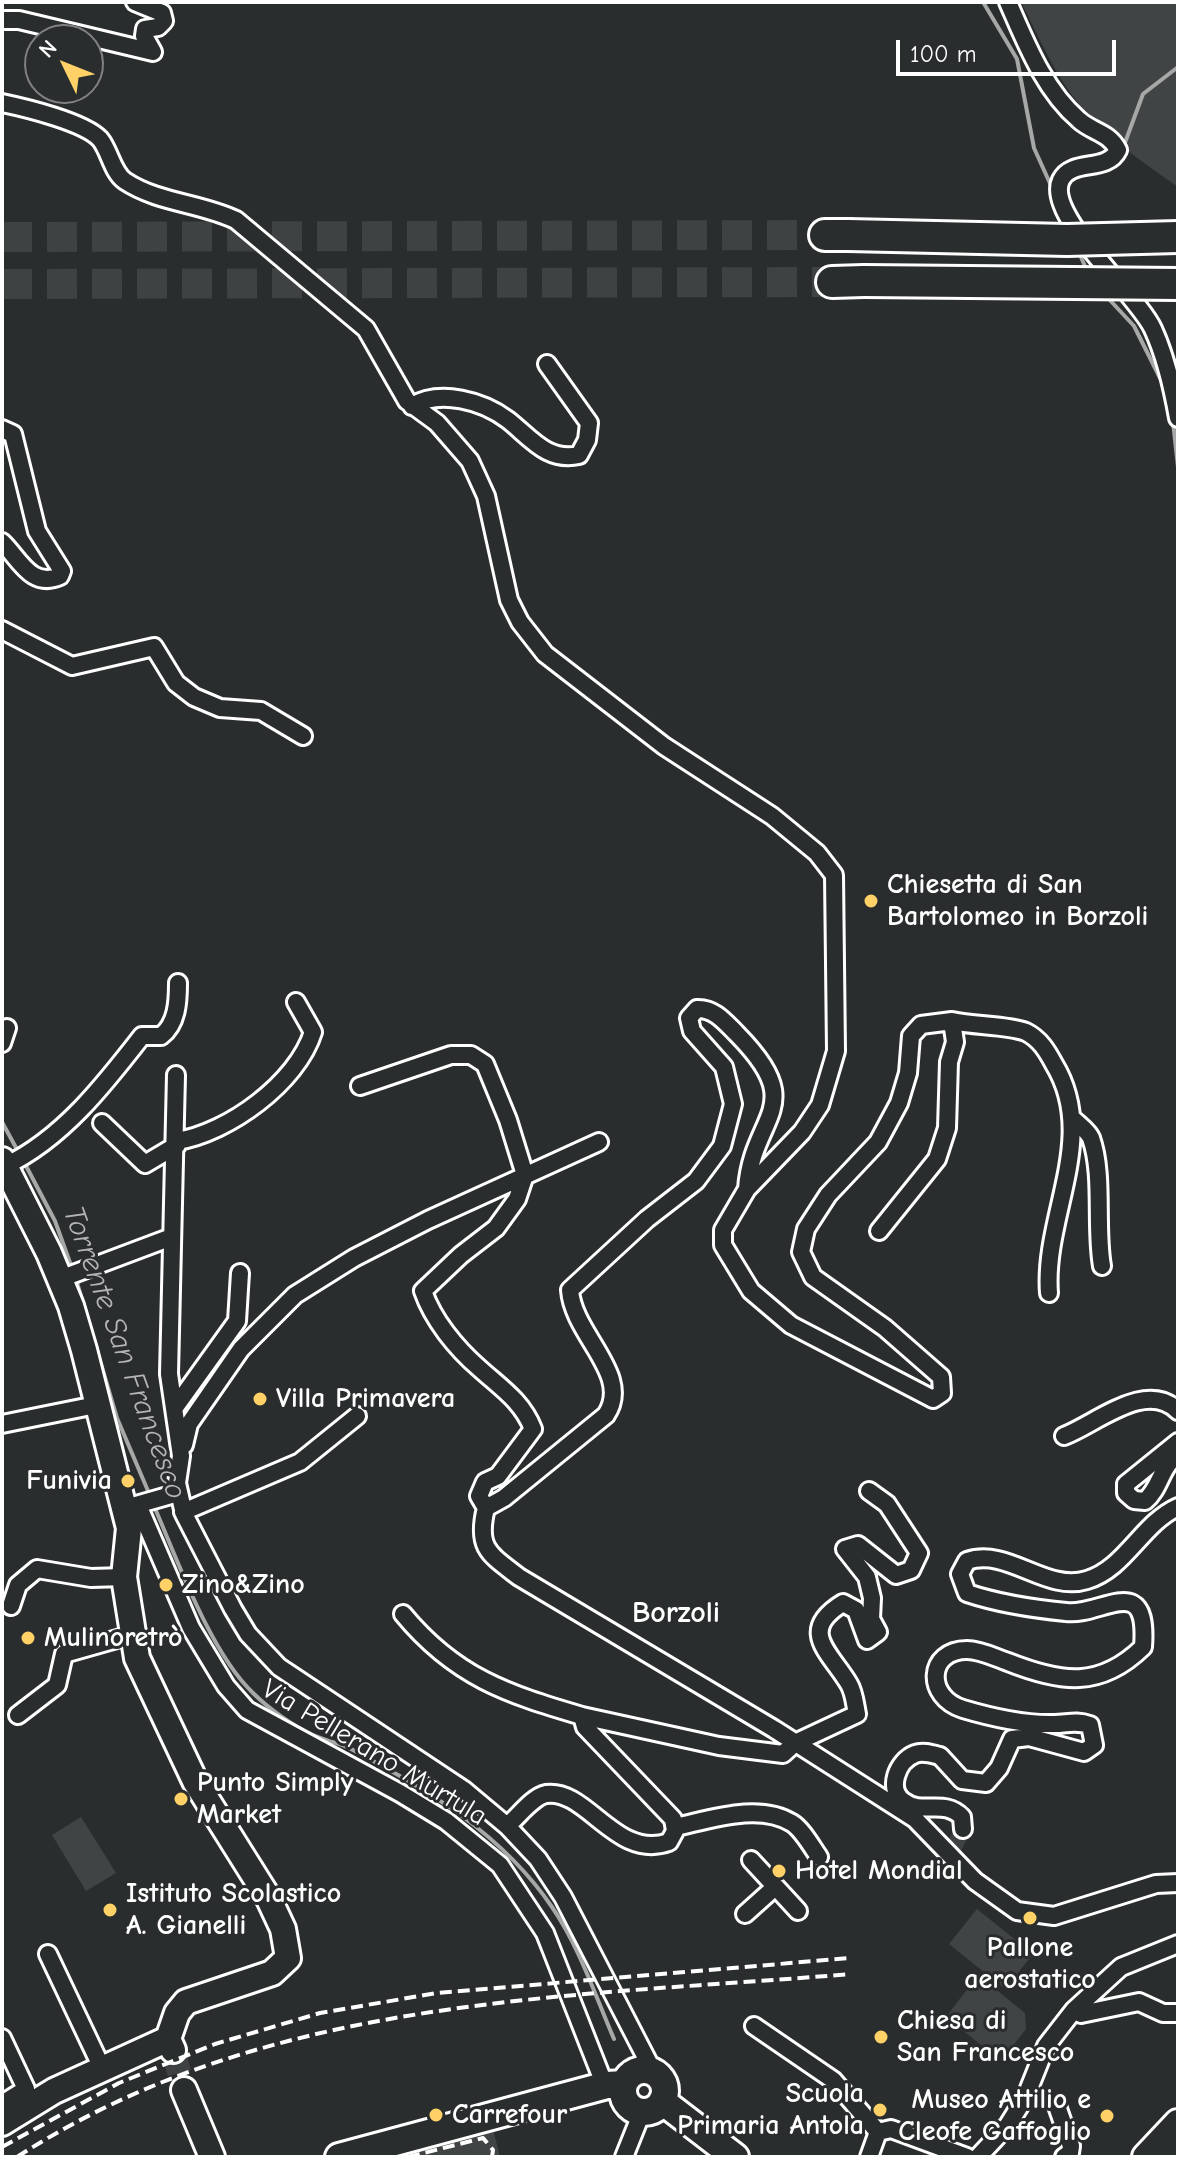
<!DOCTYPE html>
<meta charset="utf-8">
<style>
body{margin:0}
#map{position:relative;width:1180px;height:2159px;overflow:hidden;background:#2a2d2e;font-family:"Comic Neue",sans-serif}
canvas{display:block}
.frame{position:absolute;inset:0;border:4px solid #fff;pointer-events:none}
.north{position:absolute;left:24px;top:24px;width:80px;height:80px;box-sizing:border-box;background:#2a2d2e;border:2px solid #7f8182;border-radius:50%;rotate:313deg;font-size:22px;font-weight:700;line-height:32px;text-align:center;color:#fff}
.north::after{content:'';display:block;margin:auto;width:28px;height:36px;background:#ffd166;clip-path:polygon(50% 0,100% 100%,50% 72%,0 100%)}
.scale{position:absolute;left:896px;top:40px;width:220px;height:36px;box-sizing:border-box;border:4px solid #fff;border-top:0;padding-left:10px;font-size:24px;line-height:28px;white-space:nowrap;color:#fff;-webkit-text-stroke:6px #2a2d2e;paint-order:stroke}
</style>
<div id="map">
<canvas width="1180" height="2159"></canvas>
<div class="frame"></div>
<div class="north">N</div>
<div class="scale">100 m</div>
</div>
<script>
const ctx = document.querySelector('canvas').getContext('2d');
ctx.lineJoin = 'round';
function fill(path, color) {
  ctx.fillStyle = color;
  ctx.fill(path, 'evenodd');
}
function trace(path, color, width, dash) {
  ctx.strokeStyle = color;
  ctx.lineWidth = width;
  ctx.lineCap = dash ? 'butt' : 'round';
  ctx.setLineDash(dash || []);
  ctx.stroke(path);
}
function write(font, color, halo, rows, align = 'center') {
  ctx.font = font + ' "Comic Neue",sans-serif';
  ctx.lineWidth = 6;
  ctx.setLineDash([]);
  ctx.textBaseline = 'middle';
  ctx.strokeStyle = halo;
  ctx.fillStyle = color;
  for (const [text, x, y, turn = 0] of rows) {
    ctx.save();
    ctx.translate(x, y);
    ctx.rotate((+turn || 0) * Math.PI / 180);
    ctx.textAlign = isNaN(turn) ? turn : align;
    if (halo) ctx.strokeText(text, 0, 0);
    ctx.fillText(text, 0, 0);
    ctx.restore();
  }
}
const green = new Path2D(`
 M1021 2H1178V187C1143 162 1106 138 1079 104 1054 74 1039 37 1021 2Z
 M81 1817 116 1873 86 1891 52 1835Z
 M977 1909 1033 1954 1005 1989 949 1944Z
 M978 1975 1025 2013 1026 2029 1001 2061 946 2017Z
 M493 2129 500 2157H385Z`);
const stream = new Path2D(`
 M983 2 1017 59 1034 148 1053 190
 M1123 148 1143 94 1178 67
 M1078 250 1087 271
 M1107 297 1134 326 1164 386
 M1173 422 1178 467
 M2 1122 20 1155
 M24 1162 55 1221 73 1271
 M76 1279 117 1418 151 1498
 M154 1506C178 1561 210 1652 253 1693 269 1709 293 1726 313 1735 326 1741 341 1743 353 1750 430 1791 502 1834 552 1907 579 1946 595 1995 614 2039`);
const streetTunnel = new Path2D(`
 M954 1847 963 1829`);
const secondaryTunnel = new Path2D(`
 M173 2050 184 2090`);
const highwayTunnel = new Path2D(`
 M2 237 825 235
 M2 284 832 282`);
const street = new Path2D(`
 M1008 2C1026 43 1044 90 1079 120 1092 132 1109 132 1118 150 1107 173 1072 158 1061 180 1044 215 1138 295 1153 329 1165 355 1173 389 1178 418
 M2 20H19L153 52 144 36 145 29 158 27 164 21 162 13 135 2
 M2 103C26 108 84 122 100 139 110 151 112 172 125 181 158 203 201 203 236 220L366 329 407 401 437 423 470 461 486 496 509 600 520 622 545 654 664 746 772 816 817 853 834 875 836 1051 820 1105 802 1132 747 1189 723 1230V1245L751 1291 791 1325 933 1399 942 1393 941 1377 885 1328 813 1277 801 1252 806 1229 828 1195 878 1142 899 1103 908 1073 911 1036 921 1025 952 1021 955 1042 949 1062 947 1128 937 1159 879 1231
 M412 406C440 389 483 401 508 420 531 438 547 462 579 455L587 440 589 423 547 364
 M2 429 13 434 37 531 62 571 60 576C31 589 19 558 2 542
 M2 630 72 666 154 647 176 683 194 697 220 708 261 711 303 736
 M952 1021C973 1026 1008 1025 1026 1032 1040 1039 1047 1051 1054 1064 1099 1138 1043 1216 1049 1293
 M2 1043 7 1028
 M176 1075 169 1374 181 1456 177 1483 184 1514 233 1609 248 1634 279 1667 464 1790 507 1826 538 1859 563 1897 654 2073
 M360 1086 451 1055H471L485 1064 508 1120 525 1175 517 1199 496 1228 461 1255 423 1291C433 1320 456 1348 479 1368 501 1388 522 1401 533 1429L498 1476 485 1482 479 1496 486 1508
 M1073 1119C1079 1125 1088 1131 1091 1138 1104 1175 1095 1226 1102 1266
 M102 1123 145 1164 177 1145
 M177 1141C228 1133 297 1083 313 1032L296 1002
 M5 1166C62 1139 104 1085 142 1036H161C177 1024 178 1002 178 983
 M747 1189C752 1114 810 1108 737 1034 725 1022 714 1008 697 1009L689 1018 692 1031 724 1067 733 1104 722 1146 696 1181 647 1219 570 1290C573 1335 633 1375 606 1415L504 1498 486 1508C476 1548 489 1554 519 1577L774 1729 915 1819 975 1881 1017 1911 1054 1916 1156 1884 1178 1883
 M60 1279 169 1238
 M176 1406 237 1321 240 1273
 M2 1424 96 1405
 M1064 1436C1096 1424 1146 1379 1178 1411
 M1178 1442 1126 1484V1493L1134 1500 1145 1501C1161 1488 1161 1464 1178 1456
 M184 1445 189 1424 241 1349 295 1295 354 1258 428 1220 599 1142
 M138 1505 191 1628 226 1686 247 1710 400 1793 446 1821 500 1865 545 1933 605 2086
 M129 1507 178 1493
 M183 1512 300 1462 357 1416
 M11 1606 18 1585 37 1569 91 1578 124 1577
 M403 1614C455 1677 507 1694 582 1716
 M18 1715 57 1685 64 1654 131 1635
 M507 1826C518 1817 532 1797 546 1794 587 1788 616 1861 669 1842L675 1831 673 1819 585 1727 582 1716 719 1746 783 1754 795 1743 857 1714C855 1704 854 1692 849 1684 830 1652 797 1631 843 1603L856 1610 867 1640 878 1632 871 1619 872 1598 867 1577 845 1549 858 1545 896 1575 911 1570 919 1553 887 1504 869 1491
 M675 1827C709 1820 759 1802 792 1823 802 1829 812 1847 819 1857
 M963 1829 962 1817C944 1798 922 1816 903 1801 887 1789 897 1761 915 1754 923 1751 932 1754 940 1756L962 1780 986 1783 999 1768 1012 1739 1029 1737 1084 1752 1094 1745 1090 1725C1076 1720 1067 1724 1054 1724 1026 1725 990 1717 963 1709 925 1697 927 1650 967 1650 981 1650 996 1658 1008 1662 1061 1683 1100 1689 1143 1647 1149 1569 1101 1617 1066 1612 1035 1609 997 1603 967 1593L960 1574 967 1561C1008 1547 1046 1593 1087 1580 1125 1569 1142 1523 1178 1507
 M751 1860 798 1911
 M745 1914 774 1888
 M48 1954 102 2068
 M1074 2010 1081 2014 1139 2002 1163 2013H1178
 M754 2026 833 2080 878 2132
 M2 2038 26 2089 2 2104
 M1057 2106 1071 2146 1070 2153 1064 2157
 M878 2132 891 2129 967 2157
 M1148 2156 1178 2149
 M624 2157 642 2112
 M869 2157 878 2132
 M978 2157 1008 2125 1026 2096 1046 2046 1074 2010 1121 1967 1178 1944`);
const secondary = new Path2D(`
 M2 1160 49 1253 71 1306 84 1350 129 1528 124 1577 137 1658 195 1781 269 1899 283 1929 288 1958 272 1973 186 2002 177 2013 168 2039 173 2050
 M184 2090 212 2157
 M2 2123 54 2091 168 2039`);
const primary = new Path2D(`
 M623 2091a21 21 0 1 1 42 0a21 21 0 1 1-42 0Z
 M662 2101 735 2157
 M339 2157 607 2085 624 2084
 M1146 2157 1178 2123`);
const highway = new Path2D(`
 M825 235H848
 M832 282 864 281`);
const rail = new Path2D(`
 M2 2147 119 2083 215 2044 320 2013 437 1993 850 1958
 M17 2157C268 1995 564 1998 851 1974
 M408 2157 483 2138 493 2150 492 2157`);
const highwayBridge = new Path2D(`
 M848 235 1067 240 1178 237
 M864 281 1178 284`);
const markers = [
 [871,901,8,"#ffd166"],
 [260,1399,8,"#ffd166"],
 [128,1481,8,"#ffd166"],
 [166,1585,8,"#ffd166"],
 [28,1638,8,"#ffd166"],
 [181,1799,8,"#ffd166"],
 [779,1871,8,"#ffd166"],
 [110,1910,8,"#ffd166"],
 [1030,1918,8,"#ffd166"],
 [881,2037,8,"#ffd166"],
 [880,2110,8,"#ffd166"],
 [436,2115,8,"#ffd166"],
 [1107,2116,8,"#ffd166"]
];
const poiNames = [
 ["Chiesetta di San",887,885],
 ["Bartolomeo in Borzoli",887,917],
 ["Villa Primavera",276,1399],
 ["Funivia",112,1481,"right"],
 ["Zino&Zino",182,1585],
 ["Mulinoretrò",44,1638],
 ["Punto Simply",197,1783],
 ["Market",197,1815],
 ["Hotel Mondial",795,1871],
 ["Istituto Scolastico",126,1894],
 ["A. Gianelli",126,1926],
 ["Pallone",1030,1948,"center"],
 ["aerostatico",1030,1980,"center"],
 ["Chiesa di",897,2021],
 ["San Francesco",897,2053],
 ["Scuola",864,2094,"right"],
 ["Primaria Antola",864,2126,"right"],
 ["Museo Attilio e",1091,2100,"right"],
 ["Cleofe Gaffoglio",1091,2132,"right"],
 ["Carrefour",452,2115]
];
const streetNames = [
 ["Via Pellerano Murtula",374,1753,31]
];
const waterNames = [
 ["Torrente San Francesco",124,1353,70]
];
const neighbourhoodNames = [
 ["Borzoli",676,1614]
];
fill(green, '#414445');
trace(stream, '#a6a7a7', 4);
trace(streetTunnel, '#3f4243', 16, [16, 8]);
trace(secondaryTunnel, '#3f4243', 24, [24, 12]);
trace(highwayTunnel, '#3f4243', 30, [30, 15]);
trace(street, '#fff', 22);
trace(secondary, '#fff', 30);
trace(primary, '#fff', 32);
trace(highway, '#fff', 36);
trace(street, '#2a2d2e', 16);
trace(secondary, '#2a2d2e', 24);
trace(primary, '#2a2d2e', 26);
trace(highway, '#2a2d2e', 30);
trace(rail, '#fff', 4, [12, 6]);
trace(highwayBridge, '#fff', 36, []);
trace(highwayBridge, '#2a2d2e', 30);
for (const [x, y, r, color] of markers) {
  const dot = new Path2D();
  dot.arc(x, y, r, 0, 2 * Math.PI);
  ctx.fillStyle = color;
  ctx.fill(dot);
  trace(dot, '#2a2d2e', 3);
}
write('bold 28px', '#fff', '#2a2d2e', poiNames, 'left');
write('28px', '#fff', '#2a2d2e', streetNames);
write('italic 30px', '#b4b6b6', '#2a2d2e', waterNames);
write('bold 30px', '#fff', '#2a2d2e', neighbourhoodNames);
</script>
